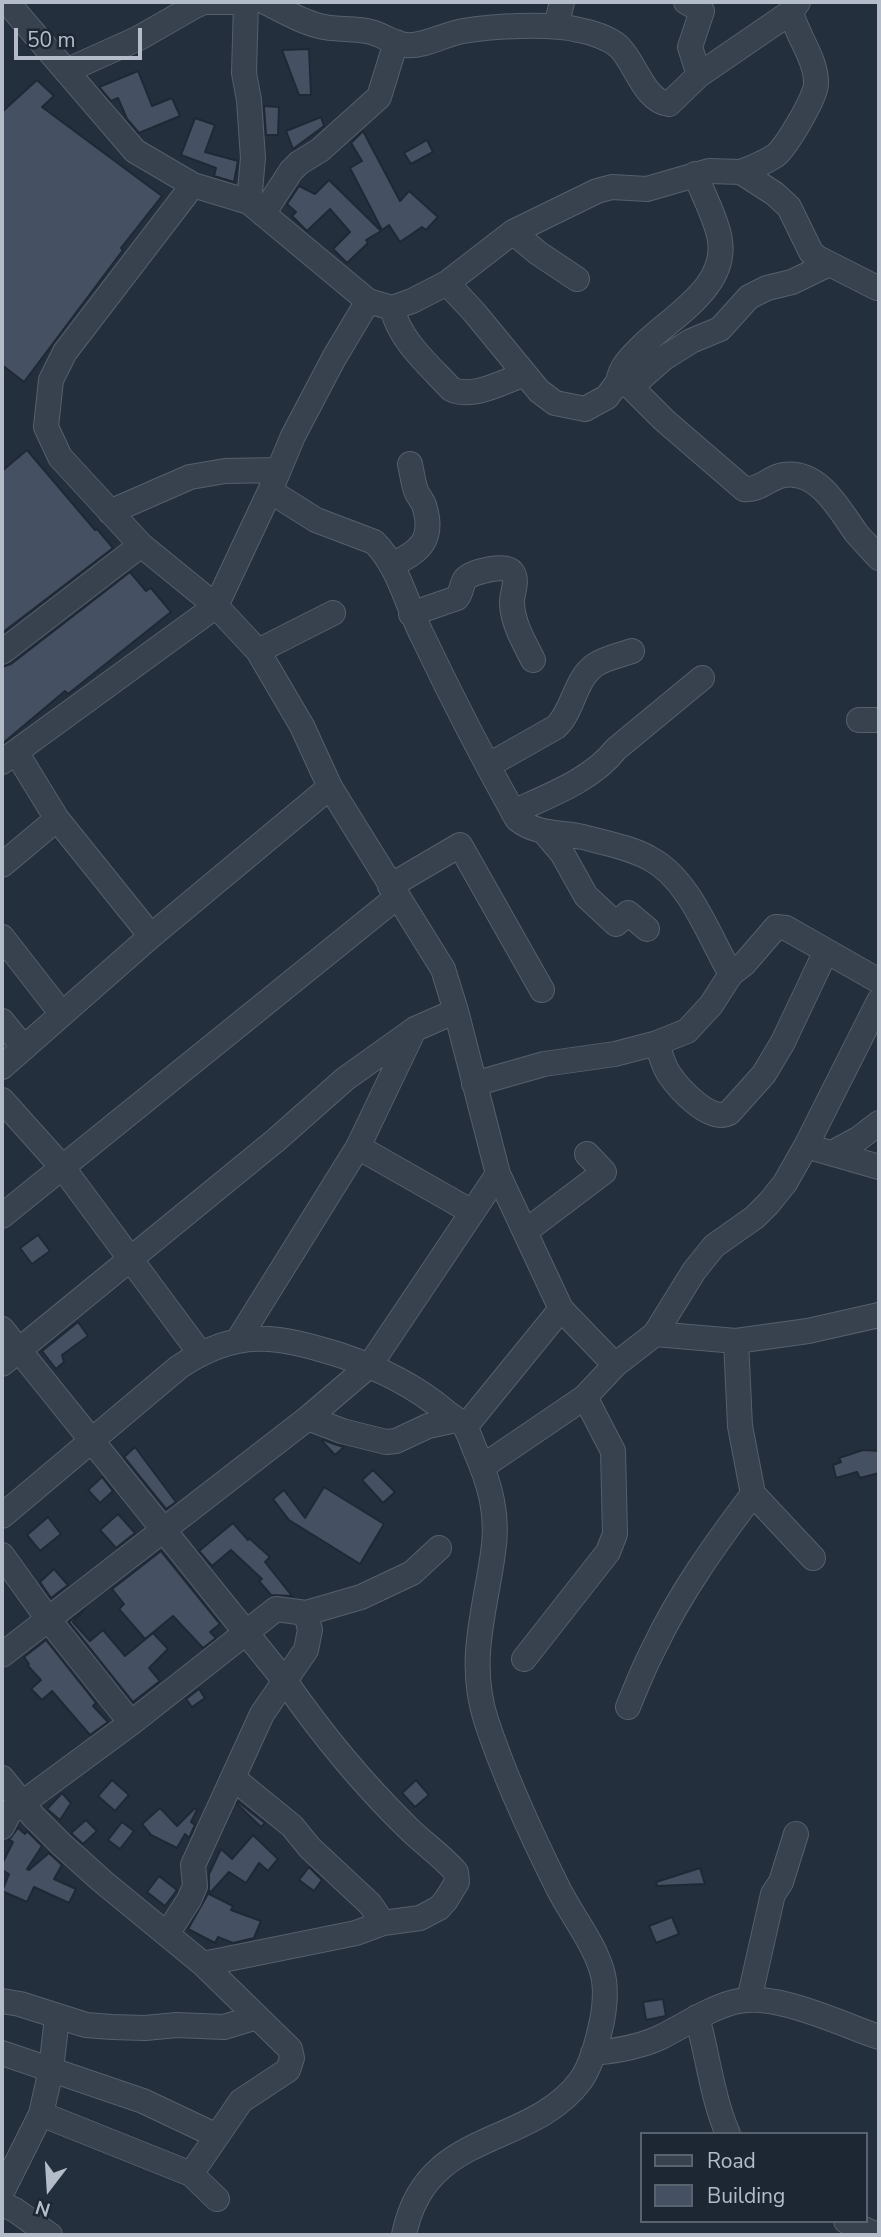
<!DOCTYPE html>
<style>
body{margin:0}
#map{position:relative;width:881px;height:2237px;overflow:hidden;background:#242f3e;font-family:"Nunito Sans",sans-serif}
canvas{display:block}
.frame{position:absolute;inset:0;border:4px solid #b4bcc9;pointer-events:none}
.legend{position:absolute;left:640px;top:2132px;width:228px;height:91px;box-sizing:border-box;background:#1d2633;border:2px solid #59626f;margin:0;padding:9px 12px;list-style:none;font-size:21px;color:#b4bcc9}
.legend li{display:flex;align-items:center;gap:14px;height:35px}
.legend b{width:35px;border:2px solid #59626f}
.north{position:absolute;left:14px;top:2153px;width:70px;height:70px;-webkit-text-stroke:5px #1d2633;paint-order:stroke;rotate:197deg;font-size:19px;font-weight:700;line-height:28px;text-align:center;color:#b4bcc9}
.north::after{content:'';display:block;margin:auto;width:24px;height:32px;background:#b4bcc9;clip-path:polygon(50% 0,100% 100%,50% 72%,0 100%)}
.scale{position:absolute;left:14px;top:28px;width:128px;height:32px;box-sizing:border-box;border:4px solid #b4bcc9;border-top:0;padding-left:9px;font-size:21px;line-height:24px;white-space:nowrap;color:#b4bcc9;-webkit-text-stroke:5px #1d2633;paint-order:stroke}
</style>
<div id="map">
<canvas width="881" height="2237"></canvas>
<div class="frame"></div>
<ul class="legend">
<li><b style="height:9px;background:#38414e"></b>Road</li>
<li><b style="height:19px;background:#455162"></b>Building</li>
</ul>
<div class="north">N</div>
<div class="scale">50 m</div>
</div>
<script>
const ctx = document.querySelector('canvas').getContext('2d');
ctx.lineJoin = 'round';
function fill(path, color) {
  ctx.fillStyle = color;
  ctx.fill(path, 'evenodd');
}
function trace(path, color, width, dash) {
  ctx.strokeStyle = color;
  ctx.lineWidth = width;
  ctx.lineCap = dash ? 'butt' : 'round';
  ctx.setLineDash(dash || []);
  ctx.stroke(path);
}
const building = new Path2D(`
 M309 49 311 95H299L282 50Z
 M138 71 152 106 172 98 180 116 139 133 127 119 118 98 111 101 99 87Z
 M37 80 54 96 42 107 162 196 121 248 123 250 24 382 2 365V112Z
 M264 106 279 107 278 135H266Z
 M321 117 324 126 293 149 286 131Z
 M195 118 215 125 205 152 238 161 234 182 214 176 216 168 181 155Z
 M363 131 400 201 409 191 438 217 426 230 422 227 400 242 389 225 382 230 350 168 362 161 351 143Z
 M427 140 433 152 411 164 404 153Z
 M329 180 381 231 366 240 368 243 347 263 333 249 350 232 330 209 307 231 292 216 296 212 287 204 299 186 315 194Z
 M27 450 95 530 97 529 113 548 2 633V471Z
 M130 572 146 591 151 588 171 612 68 694 65 691 2 744V667L11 664Z
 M38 1235 50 1251 32 1264 20 1248Z
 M78 1322 88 1336 62 1355 64 1362 56 1369 42 1351Z
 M324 1440 337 1445 344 1447 335 1455 322 1441Z
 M135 1447 176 1502 166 1509 124 1457Z
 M863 1450 879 1451V1473L860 1478 857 1472 836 1478 833 1465 841 1462 839 1458Z
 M373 1470 395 1492 383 1503 362 1480Z
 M102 1477 113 1491 100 1503 88 1490Z
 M324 1487 384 1524 360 1564 289 1520 273 1499 284 1490 305 1518Z
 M118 1514 135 1533 116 1548 100 1530Z
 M48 1517 61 1534 40 1551 27 1535Z
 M233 1523 248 1540 249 1538 270 1557 265 1562 292 1596 271 1595 259 1581 262 1579 231 1550 212 1566 199 1551Z
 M161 1551 220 1624 210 1632 216 1638 203 1648 173 1616 145 1639 119 1609 124 1604 112 1589Z
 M54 1569 68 1585 51 1598 40 1582Z
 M86 1608 73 1622 90 1641 103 1630 125 1656 153 1633 168 1649 149 1668 160 1681 133 1702 69 1622Z
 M46 1640 96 1703 93 1706 108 1722 90 1735 52 1691 42 1700 31 1689 41 1680 28 1666 29 1664 24 1657Z
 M199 1689 205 1698 192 1707 186 1699Z
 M112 1780 129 1795 115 1811 98 1796Z
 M416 1780 429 1795 415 1807 402 1793Z
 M62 1793 71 1803 60 1820 47 1809Z
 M238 1802 265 1823 261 1827 237 1804Z
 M160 1808 177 1826 195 1808 197 1810 191 1822 195 1825 189 1838 185 1834 177 1848 151 1835 142 1824Z
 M86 1820 97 1831 83 1844 71 1833Z
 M122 1822 134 1831 120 1849 108 1840Z
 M18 1828 25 1834 27 1831 42 1846 27 1869 29 1870 49 1853 62 1865 54 1879 76 1889 69 1903 34 1887 27 1902 2 1891 9 1874 2 1870V1864L13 1842 9 1840Z
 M253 1835 278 1859 268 1871 259 1863 246 1883 229 1872 209 1894 233 1906 231 1910 261 1921 254 1938 233 1943 218 1937 215 1943 188 1929 209 1892V1874L221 1849 232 1859Z
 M309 1867 322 1880 314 1891 299 1880Z
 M700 1868 705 1884 657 1886 656 1882Z
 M159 1876 177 1890 165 1906 147 1892Z
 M672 1917 679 1934 656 1943 649 1926Z
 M663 1999 666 2016 646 2020 643 2002Z`);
const minor = new Path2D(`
 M7 2 135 151 193 185 65 352 51 380 46 427 60 457 141 545 216 606 258 651 302 726 330 787 443 969 456 1011 498 1174 561 1309 615 1365
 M246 2 244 73 249 100 253 158 249 202
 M265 2C284 11 303 23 324 27 339 30 356 28 371 32 383 35 394 44 406 45 424 47 445 34 463 31 492 26 550 23 579 30 591 32 609 38 618 46 634 59 644 102 669 104L699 75 791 12 798 2
 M686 2 702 11 690 47 699 75
 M556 26 562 2
 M66 71 139 38 193 7 204 2H246
 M741 172C753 167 765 163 776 155 786 147 816 97 816 84 817 60 797 36 791 12
 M263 214 291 171 299 163 320 150 379 97 396 42
 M513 232 538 253 577 279
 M447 283 474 312 539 391 555 403 585 409 607 397 618 382 631 387 664 420 744 489C760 491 769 477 784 475 820 470 840 511 857 534 864 542 872 550 879 558
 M368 301 392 308 412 301 447 283 513 232 597 191 612 187 647 189 709 171 741 172 775 194 789 207 811 252 816 257 877 288
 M392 308C400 341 428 364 451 389 472 400 505 381 525 374
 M618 382C621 365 632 356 644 344 674 315 731 285 719 235 714 214 703 194 695 174
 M631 387 664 358 691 341 720 329 749 297 767 288 792 282 829 264
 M270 491 316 520 374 542C399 566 407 606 423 637 452 698 484 760 517 819 537 835 560 832 583 837 605 843 629 847 649 858 690 879 709 937 731 974
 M110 512 190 477 225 471 278 470
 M392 565C420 551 435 540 424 505 422 500 418 496 416 491 413 482 412 473 410 464
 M411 614 457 598C462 592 461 584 466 578 473 572 506 563 512 572 519 580 511 595 512 604 513 624 524 642 533 660
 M258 651 333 613
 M2 652 141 545
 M859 720H879
 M16 752 57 819 151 936
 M2 762 216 606 270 491 293 436 334 358 368 301 249 202 193 185
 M489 765 556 727C574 710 574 680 595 665 605 658 621 655 632 651
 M513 812C548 796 592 780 616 749L702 678
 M545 833 562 853 586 896 616 924 628 913 647 929
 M2 865 57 819
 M390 886 460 845 542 990
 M2 937 62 1014
 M2 1021 24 1048
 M657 1043C660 1053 663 1065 669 1074 679 1089 710 1123 729 1113L764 1074 783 1042 826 951
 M2 1067 151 936 330 787
 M474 1084 544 1064 615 1054 657 1043 687 1031 711 1005 731 974 744 964 776 927 786 928 879 981
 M2 1100 63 1168 200 1353
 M806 1146 879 1167
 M358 1147 472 1212
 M834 1152 858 1139 879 1123
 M2 1216 397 897
 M526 1231 604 1172 587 1154
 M2 1329 285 1681C321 1733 362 1783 408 1828 423 1843 441 1855 456 1872L457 1882 446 1900 439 1908 420 1918 383 1923 356 1933 203 1964
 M655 1334 736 1341 808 1331 879 1315
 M238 1340 358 1147 413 1032
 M736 1341 740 1426 753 1494 813 1558
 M2 1364 276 1140 345 1079 415 1029 456 1011
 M308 1418 342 1431 386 1442 396 1441 428 1426 456 1420
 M465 1427 561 1309
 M482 1467 585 1397 615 1365 655 1334 694 1271 714 1246 755 1217 769 1203 785 1183 806 1146 879 1001
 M2 1516 179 1367C237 1328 276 1335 340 1355 379 1368 414 1385 445 1411 451 1416 460 1421 465 1427 469 1433 472 1443 475 1450 490 1484 499 1515 493 1553 485 1612 467 1661 486 1720 505 1778 531 1834 558 1888 572 1916 593 1941 602 1971 607 1988 605 2005 602 2021 598 2040 592 2064 581 2080 529 2150 425 2127 404 2235
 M2 1555 48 1619 131 1723
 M2 1655 308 1418 370 1365 498 1174
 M524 1659 608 1552 615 1534 613 1451 585 1397
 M628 1707C636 1687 644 1667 654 1648 680 1593 716 1543 753 1494
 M2 1778 33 1816 62 1845 102 1881 203 1964 290 2049 292 2058 288 2070 241 2101 191 2174
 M233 1778 292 1826 310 1848 370 1904 383 1923
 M2 1827 9 1813 131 1723 276 1609 306 1613 361 1597 412 1573 439 1548
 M167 1934 189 1900 195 1886 193 1865 262 1714 306 1650 310 1630 306 1613
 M749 2000 773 1894 781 1882 796 1834
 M2 2001 20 2004 86 2025 112 2027 145 2028 177 2025 224 2027 257 2017
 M697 2017C708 2056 712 2097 728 2134
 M2 2053 143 2101 217 2136
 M593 2053C616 2051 640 2047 661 2037 685 2025 708 2009 734 2002 775 1991 840 2024 879 2037
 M41 2114 191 2174 217 2199
 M2 2192 41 2114 51 2070 57 2017
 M2 2204 15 2210 50 2235
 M846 2221 877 2235`);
fill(building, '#455162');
trace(building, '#1f2835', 2);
trace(minor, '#565f6c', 26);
trace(minor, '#38414e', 24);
</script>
